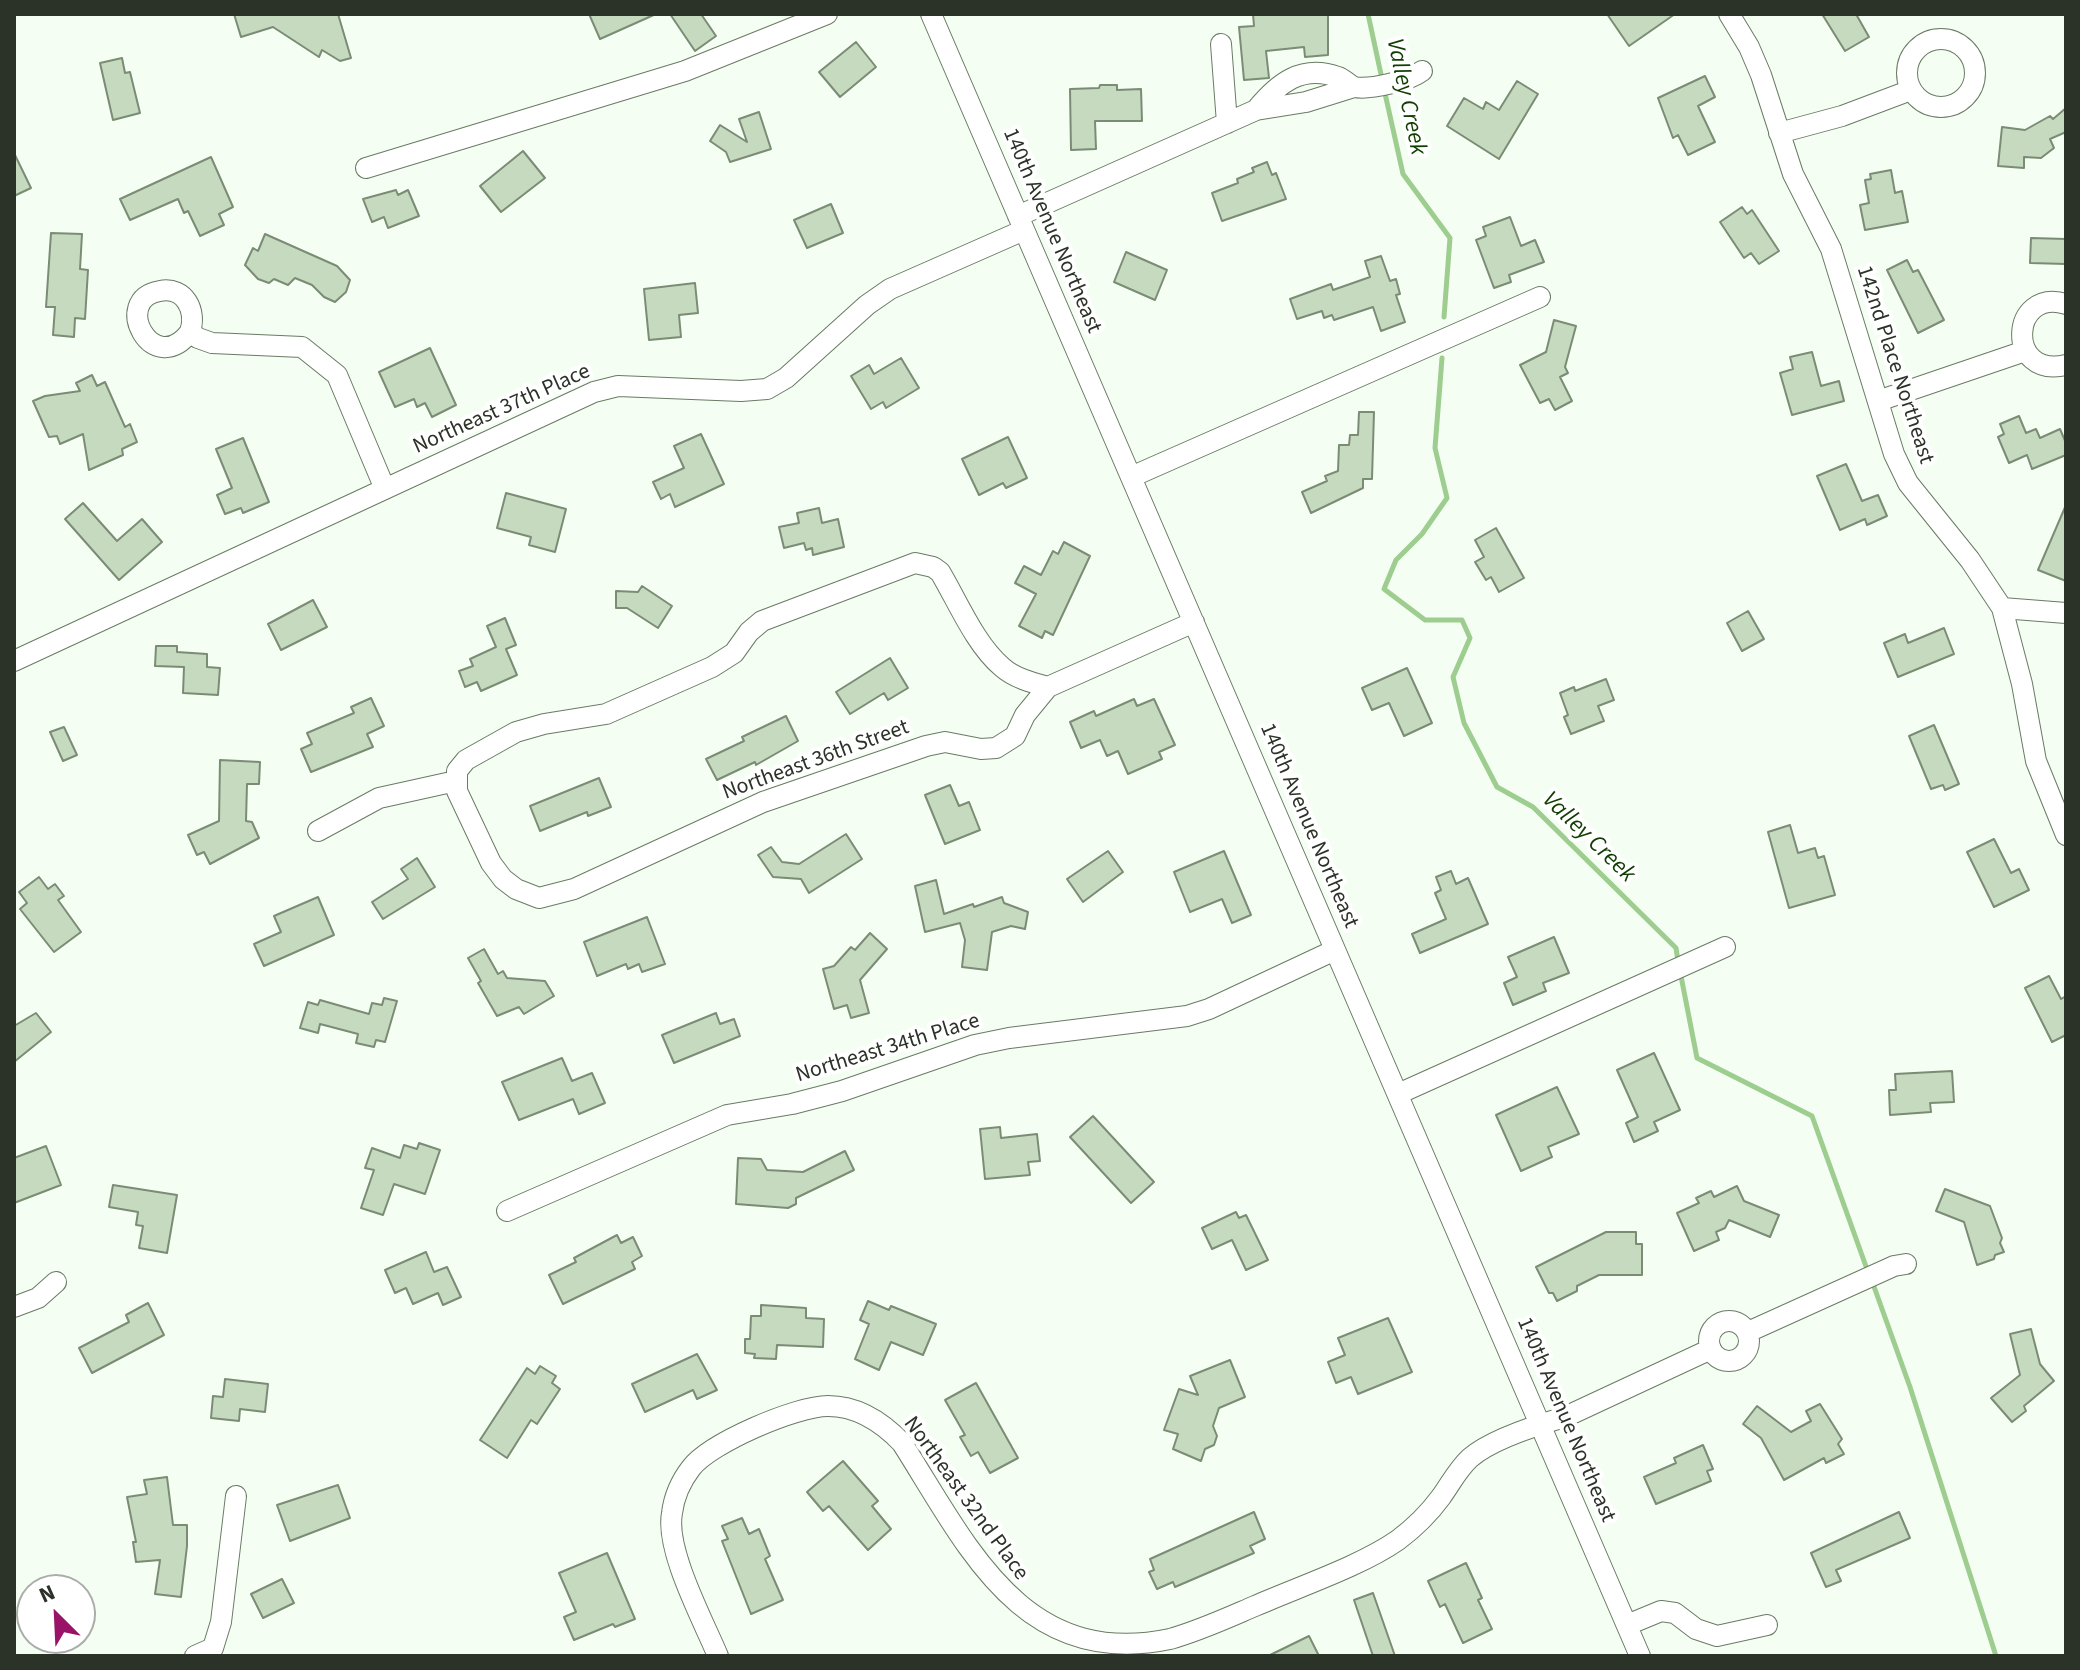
<!DOCTYPE html>
<style>
body{margin:0}
#map{position:relative;width:2080px;height:1670px;overflow:hidden;background:#f5fef3;font-family:"Source Sans 3",sans-serif}
canvas{display:block}
.frame{position:absolute;inset:0;border:16px solid #2b3228;pointer-events:none}
.north{position:absolute;left:16px;top:1574px;width:80px;height:80px;box-sizing:border-box;background:#fff;border:2px solid #aaada9;border-radius:50%;rotate:336deg;font-size:22px;font-weight:700;line-height:32px;text-align:center;color:#2b3228}
.north::after{content:'';display:block;margin:auto;width:28px;height:36px;background:#991468;clip-path:polygon(50% 0,100% 100%,50% 72%,0 100%)}
</style>
<div id="map">
<canvas width="2080" height="1670"></canvas>
<div class="frame"></div>
<div class="north">N</div>
</div>
<script>
const ctx = document.querySelector('canvas').getContext('2d');
ctx.lineJoin = 'round';
function trace(path, color, width, dash) {
  ctx.strokeStyle = color;
  ctx.lineWidth = width;
  ctx.lineCap = dash ? 'butt' : 'round';
  ctx.setLineDash(dash || []);
  ctx.stroke(path);
}
function fill(path, color) {
  ctx.fillStyle = color;
  ctx.fill(path, 'evenodd');
}
function write(font, color, halo, rows, align = 'center') {
  ctx.font = font + ' "Source Sans 3",sans-serif';
  ctx.lineWidth = 8;
  ctx.setLineDash([]);
  ctx.textBaseline = 'middle';
  ctx.strokeStyle = halo;
  ctx.fillStyle = color;
  for (const [text, x, y, turn = 0] of rows) {
    ctx.save();
    ctx.translate(x, y);
    ctx.rotate((+turn || 0) * Math.PI / 180);
    ctx.textAlign = isNaN(turn) ? turn : align;
    if (halo) ctx.strokeText(text, 0, 0);
    ctx.fillText(text, 0, 0);
    ctx.restore();
  }
}
const stream = new Path2D(`
 M1368 14 1382 79
 M1384 89 1403 174 1450 238 1444 317
 M1442 358 1435 448 1447 498 1422 534 1396 560 1384 589 1425 620H1462L1470 638 1453 677 1464 723 1497 787 1533 807 1676 948 1678 961
 M1680 971 1697 1058 1812 1116 1868 1272
 M1872 1281 1910 1387 1996 1656`);
const building = new Path2D(`
 M234 14H338L351 58 340 61 322 50 319 57 273 27 241 37Z
 M589 14H656L600 39Z
 M670 14H701L716 36 695 51Z
 M1253 14H1328V55L1305 57 1304 47 1266 51 1269 78 1244 80 1239 27 1254 26Z
 M1607 14H1675L1629 46Z
 M1822 14H1856L1869 37 1845 51Z
 M856 42 876 67 840 97 819 72Z
 M122 58 125 73 130 72 140 113 113 120 100 63Z
 M1705 76 1715 97 1698 106 1715 142 1688 155 1678 135 1673 138 1658 98Z
 M1517 81 1538 94 1499 159 1447 126 1464 98 1483 109 1486 102 1499 110Z
 M1100 85H1117V90L1141 89 1142 121H1095L1096 149 1071 150 1070 89 1099 88Z
 M2066 108V132L2050 139 2054 148 2041 158 2024 157V168L1998 166 2002 127 2025 130 2050 116 2053 119Z
 M759 112 771 149 730 162 726 152 710 141 720 125 747 142 739 119Z
 M523 151 545 178 501 212 480 186Z
 M14 153 31 188 14 196Z
 M211 157 233 207 219 214 224 225 200 236 188 211 184 213 178 199 130 220 120 199Z
 M1267 162 1272 175 1276 173 1286 199 1222 221 1212 193 1238 183 1237 179 1254 172 1252 168Z
 M1891 170 1895 193 1902 191 1908 222 1865 230 1860 205 1869 203 1865 180 1871 179 1870 174Z
 M396 190 398 195 408 190 419 216 388 228 384 217 372 222 363 199Z
 M831 204 843 233 807 248 794 220Z
 M1742 207 1747 214 1752 210 1779 251 1759 264 1751 253 1744 258 1720 222Z
 M1510 217 1521 246 1535 240 1544 262 1509 275 1511 282 1494 288 1476 240 1486 236 1483 227Z
 M51 233 82 234 80 269 88 270 85 319 75 318 74 337 53 335 55 307H46Z
 M265 234 337 266 350 280 346 292 335 302 324 297 312 285 295 278 288 285 274 279 269 283 258 279 245 265 253 248 258 251Z
 M2031 238 2066 239V264L2030 263Z
 M1126 252 1167 270 1155 300 1114 282Z
 M1381 256 1390 281 1396 279 1400 294 1396 295 1405 322 1381 331 1373 307 1334 320 1332 315 1324 318 1322 311 1297 319 1290 299 1331 284 1333 290 1370 277 1365 261Z
 M1907 260 1913 272 1918 270 1944 320 1918 333 1887 270Z
 M695 283 698 313 679 315 681 337 649 340 644 289Z
 M1554 320 1576 326 1565 367 1568 373 1560 377 1572 401 1555 410 1549 399 1540 403 1520 365 1546 352Z
 M430 348 456 405 432 417 425 403 417 407 414 399 395 407 379 372Z
 M1812 352 1821 386 1839 381 1844 401 1792 415 1780 373 1793 369 1790 357Z
 M901 358 919 388 886 408 883 402 871 409 851 376 869 365 874 374Z
 M92 375 97 386 105 382 125 427 130 424 137 442 122 449 123 455 89 470 83 434 60 444 57 436 49 437 33 401 45 396 80 391 76 383Z
 M1359 412H1374L1372 479H1363V488L1311 513 1302 492 1327 481 1325 476 1338 471 1339 445H1349L1350 435H1358Z
 M2019 416 2026 433 2036 429 2040 438 2060 429 2066 443V455L2032 469 2027 455 2009 463 1998 437 2004 434 2000 424Z
 M701 434 724 484 675 507 670 494 661 499 653 482 684 468 674 446Z
 M1008 437 1027 478 1006 488 1003 483 979 495 962 459Z
 M243 438 269 502 243 513 241 508 225 514 217 495 232 488 216 449Z
 M1846 464 1862 501 1878 495 1887 516 1867 525 1865 519 1840 530 1817 476Z
 M506 493 566 509 555 552 529 545 531 537 497 528Z
 M83 503 117 541 142 519 162 542 119 580 65 519Z
 M2066 505V581L2038 570Z
 M819 508 822 523 838 519 844 547 813 555 812 548 806 550 804 543 784 548 779 527 799 523 797 513Z
 M1496 528 1524 578 1499 592 1491 577 1486 580 1475 562 1484 557 1475 540Z
 M1064 542 1090 556 1053 635 1045 631 1042 638 1019 626 1036 594 1015 583 1024 566 1041 575 1053 551 1058 554Z
 M642 586 672 606 658 628 627 608H616V591L638 592Z
 M313 600 327 627 281 650 268 624Z
 M1748 611 1764 639 1742 651 1727 623Z
 M505 618 516 645 506 649 517 675 481 691 477 682 465 687 459 671 473 666 470 659 496 647 487 626Z
 M1944 628 1954 654 1898 677 1884 643 1905 634 1908 643Z
 M156 646H177V652L207 654V667L220 668 218 695 183 693 184 667 155 666Z
 M890 658 908 688 888 700 884 693 850 714 836 692Z
 M1407 668 1432 723 1404 736 1389 703 1372 710 1362 688Z
 M1606 679 1614 700 1598 706 1604 721 1571 734 1564 717 1568 715 1560 693 1574 687 1575 691Z
 M371 698 384 726 367 734 373 747 311 772 301 749 312 744 307 733 354 713 351 707Z
 M1134 699 1137 706 1154 699 1175 745 1159 752 1162 759 1128 774 1118 751 1107 756 1100 740 1081 748 1070 722 1094 711 1096 716Z
 M786 716 798 741 756 765 755 762 717 780 706 759 744 741 742 737Z
 M1934 725 1959 784 1945 790 1943 785 1931 789 1909 736Z
 M64 727 77 755 63 761 50 732Z
 M220 760 260 762 259 784H247L246 821 252 822 259 838 210 864 204 852 197 855 188 835 219 821Z
 M599 778 611 807 588 816 587 812 540 831 530 806Z
 M950 785 959 806 969 802 980 830 945 844 925 795Z
 M1790 825 1798 853 1815 848 1818 858 1824 856 1835 895 1789 908 1768 832Z
 M846 834 862 859 809 893 801 879 773 877 758 855 771 847 782 862 799 864Z
 M1994 839 2011 873 2019 869 2029 890 1994 907 1967 852Z
 M1108 851 1123 872 1083 902 1067 879Z
 M1224 851 1251 915 1232 923 1222 899 1190 912 1174 872Z
 M417 858 435 887 383 919 372 902 408 879 401 869Z
 M1451 871 1456 884 1468 878 1488 924 1420 953 1412 934 1446 919 1435 893 1441 890 1436 877Z
 M39 877 48 889 55 884 64 896 58 900 81 932 54 952 20 909 27 903 19 892Z
 M936 880 944 914 973 904 974 907 1002 897 1004 903 1028 912 1025 929 1011 926 992 932 987 970 962 967 965 940 960 923 925 932 915 886Z
 M318 897 334 935 264 966 254 944 281 932 274 916Z
 M647 917 665 964 642 972 639 964 628 969 626 964 597 976 584 942Z
 M870 933 887 949 860 980 869 1013 851 1018 847 1005 834 1009 823 969 834 966 851 947 855 950Z
 M1554 937 1569 973 1543 983 1546 991 1513 1005 1504 983 1517 977 1508 957Z
 M484 949 498 974 503 971 507 978 545 981 554 996 524 1014 519 1007 497 1016 478 983 481 981 468 958Z
 M2049 976 2061 999 2066 996V1035L2052 1042 2025 988Z
 M384 998 397 1001 385 1042 376 1040 374 1047 356 1043 358 1034 320 1024 318 1033 300 1028 308 1002 318 1005 320 1000 369 1014 372 1003 382 1005Z
 M36 1013 51 1032 14 1062V1026Z
 M716 1013 720 1024 734 1019 740 1036 674 1063 662 1035Z
 M1654 1053 1680 1110 1654 1122 1658 1131 1634 1142 1626 1123 1638 1117 1617 1070Z
 M562 1058 572 1081 592 1073 605 1103 579 1114 573 1099 519 1120 502 1082Z
 M1952 1071 1954 1102 1930 1103 1931 1112 1890 1115 1889 1090H1896L1895 1074Z
 M1557 1087 1579 1134 1548 1147 1552 1157 1521 1171 1496 1115Z
 M1093 1116 1154 1182 1131 1203 1070 1137Z
 M1000 1127 1001 1138 1037 1134 1040 1161 1028 1162 1030 1175 985 1179 980 1129Z
 M419 1143 440 1150 425 1194 394 1184 383 1215 361 1208 374 1170 365 1168 372 1148 400 1158 404 1145 417 1149Z
 M46 1146 61 1185 14 1203V1158Z
 M845 1151 854 1170 796 1198V1204L788 1208 736 1204 738 1158 761 1159 767 1170 803 1172Z
 M113 1185 177 1195 167 1253 139 1248 143 1226 136 1225 138 1212 109 1207Z
 M1737 1186 1744 1201 1779 1215 1770 1237 1729 1220 1725 1228 1716 1232 1719 1240 1694 1251 1677 1213 1699 1203 1696 1198 1711 1191 1714 1197Z
 M1945 1189 1990 1206 2002 1238 2000 1243 2004 1252 1995 1255 1994 1259 1977 1265 1964 1222 1936 1211Z
 M1236 1212 1239 1218 1246 1215 1268 1260 1246 1270 1232 1240 1212 1249 1202 1228Z
 M1606 1232H1636V1244H1642V1275H1599L1577 1286V1291L1557 1301 1553 1293H1549L1536 1267Z
 M617 1235 621 1243 633 1237 642 1256 632 1262 635 1269 563 1304 549 1275 576 1262 574 1258Z
 M426 1252 434 1272 447 1267 461 1297 443 1305 438 1293 413 1304 406 1288 395 1293 385 1270Z
 M868 1301 889 1310 891 1306 936 1324 923 1355 891 1342 879 1370 855 1359 869 1324 860 1320Z
 M148 1303 164 1335 92 1373 79 1348 129 1322 126 1315Z
 M761 1305 806 1308V1318L824 1319 823 1347 777 1345 776 1359 754 1358 755 1354 745 1353V1339H750L751 1316H761Z
 M1388 1318 1412 1372 1358 1394 1351 1377 1336 1383 1328 1362 1345 1355 1338 1338Z
 M2031 1329 2040 1364 2054 1381 2024 1406 2026 1411 2012 1422 1991 1398 2020 1375 2010 1334Z
 M697 1354 717 1390 697 1399 693 1390 645 1412 632 1384Z
 M1230 1360 1245 1397 1219 1408 1213 1426 1217 1436 1214 1445 1205 1449 1201 1461 1173 1449 1178 1434 1164 1430 1179 1389 1198 1395 1190 1376Z
 M540 1366 556 1376 552 1383 560 1389 537 1424 531 1420 507 1458 480 1440 527 1368 535 1374Z
 M225 1379 268 1384 265 1412 240 1409 239 1421 211 1418 213 1396 223 1397Z
 M976 1383 1018 1458 990 1473 978 1452 971 1456 960 1437 965 1435 945 1400Z
 M1820 1404 1842 1439 1838 1444 1844 1454 1826 1463 1824 1458 1784 1480 1761 1438 1743 1424 1757 1406 1791 1432 1811 1421 1806 1411Z
 M1703 1445 1713 1469 1707 1471 1711 1481 1656 1504 1644 1477 1676 1463 1674 1458Z
 M843 1461 878 1501 872 1506 891 1529 868 1550 829 1506 823 1511 807 1492Z
 M167 1477 173 1525H187V1546L181 1597 155 1594 160 1560 136 1562 133 1542H136L127 1497 147 1494 144 1480Z
 M338 1485 350 1518 290 1541 277 1505Z
 M1254 1512 1265 1539 1250 1546 1254 1553 1175 1587 1173 1582 1157 1589 1149 1572 1154 1570 1150 1559Z
 M1899 1512 1910 1538 1836 1570 1841 1581 1826 1587 1811 1553Z
 M742 1518 749 1534 759 1529 770 1556 765 1559 783 1600 751 1614 722 1541 728 1539 722 1526Z
 M607 1553 635 1619 615 1627 613 1624 574 1640 564 1617 576 1612 559 1573Z
 M1466 1563 1482 1598 1478 1600 1492 1629 1463 1643 1445 1604 1440 1607 1428 1581Z
 M282 1579 294 1603 263 1618 251 1594Z
 M1373 1593 1395 1656H1373L1354 1600Z
 M1309 1636 1319 1656H1268Z`);
const minor = new Path2D(`
 M931 14 1640 1656
 M1729 14 1749 47 1761 75 1793 174 1831 249 1894 454 1908 483 1970 560 2002 608 2022 684 2036 761 2066 835
 M1907 73a34 34 0 1 1 68 0a34 34 0 1 1-68 0Z
 M1221 44 1227 123
 M1256 110 1306 102 1354 87
 M1779 133 1842 116 1911 90
 M366 168 685 71 827 14
 M1018 216 1256 110C1278 83 1302 64 1338 77 1344 79 1349 85 1354 87 1370 90 1409 81 1422 71
 M2066 304C2010 287 2005 379 2066 365
 M190 332C153 380 110 299 160 291 185 286 197 311 190 332L198 338 212 343 302 347 337 375 385 489
 M1878 401 2025 351
 M1131 477 1540 297
 M2002 608 2066 613
 M14 661 594 392 618 386 741 391 767 389 786 378 867 305 890 289 1024 230
 M1048 687C1033 683 1014 678 1002 667 975 644 958 602 940 572L933 567 915 563 762 621 749 632 734 653 712 667 606 714 544 724 516 732 466 760 457 771V791L491 863 503 879 516 889 539 898 574 889 763 802 926 746 945 742 981 749 996 748 1015 736 1025 715 1048 687 1194 622
 M318 831 379 798 456 781
 M1398 1094 1725 947
 M507 1211 727 1115 792 1104 842 1091 975 1045 1009 1038 1187 1016 1209 1009 1335 950
 M14 1307 38 1298 56 1282
 M1709 1341a20 20 0 1 1 40 0a20 20 0 1 1-40 0Z
 M1748 1332 1894 1266 1906 1264
 M1627 1625 1661 1611 1675 1613 1696 1629 1717 1636 1767 1625
 M195 1656 213 1648 221 1622 236 1496
 M718 1656C703 1620 665 1550 672 1513 674 1497 681 1481 691 1468 710 1443 796 1406 828 1406 858 1406 882 1422 902 1443 967 1545 1022 1670 1170 1639 1199 1631 1227 1618 1255 1606 1298 1587 1361 1566 1398 1540 1414 1528 1430 1512 1441 1497 1451 1483 1458 1469 1470 1458 1492 1439 1537 1425 1565 1417L1711 1349`);
const streetNames = [
 ["140th Avenue Northeast",1051,231,67],
 ["142nd Place Northeast",1894,365,72],
 ["Northeast 37th Place",502,410,-24],
 ["Northeast 36th Street",816,761,-20],
 ["140th Avenue Northeast",1308,826,67],
 ["Northeast 34th Place",888,1049,-17],
 ["140th Avenue Northeast",1565,1420,67],
 ["Northeast 32nd Place",965,1499,54]
];
const waterNames = [
 ["Valley Creek",1405,97,78],
 ["Valley Creek",1588,838,44]
];
trace(stream, '#9ecd90', 5);
fill(building, '#c6dac0');
trace(building, '#7a8c74', 2);
trace(minor, '#697b64', 22);
trace(minor, '#fff', 20);
write('22px', '#2b3228', '#fff', streetNames);
write('italic 24px', '#103d00', '#fff', waterNames);
</script>
